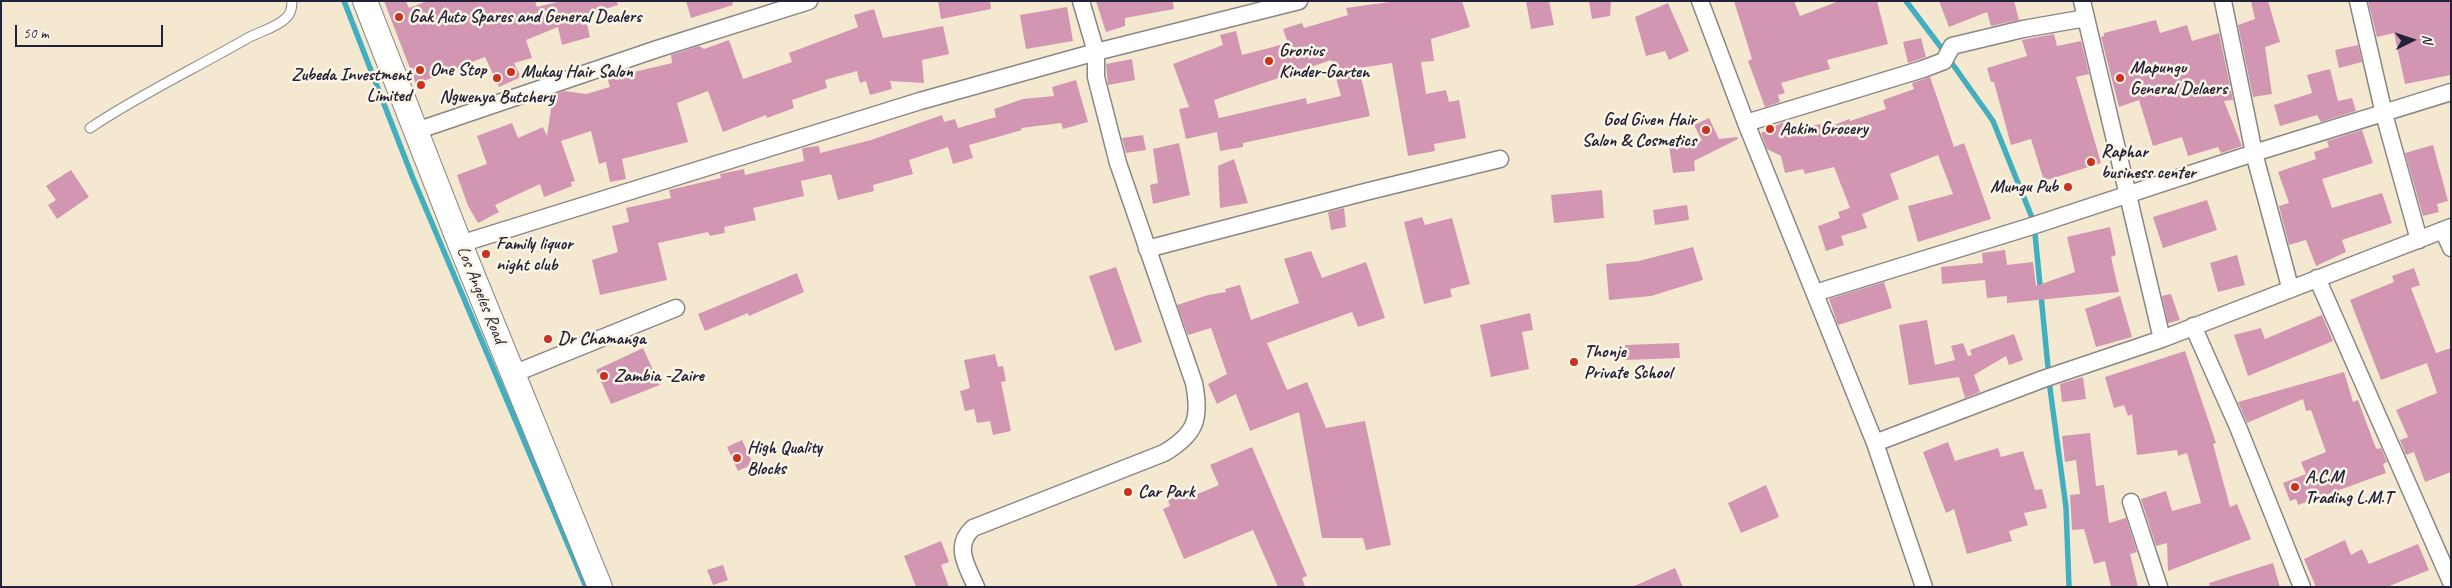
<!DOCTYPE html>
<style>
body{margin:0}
#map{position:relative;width:2452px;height:588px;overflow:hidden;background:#f4e9d0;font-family:Caveat,sans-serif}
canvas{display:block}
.frame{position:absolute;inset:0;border:2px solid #22223b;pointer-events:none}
.north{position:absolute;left:2387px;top:15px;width:50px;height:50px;-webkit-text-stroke:4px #fcf5e5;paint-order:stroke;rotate:86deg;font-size:14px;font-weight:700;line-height:20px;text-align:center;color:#22223b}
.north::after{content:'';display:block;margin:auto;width:18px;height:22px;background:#22223b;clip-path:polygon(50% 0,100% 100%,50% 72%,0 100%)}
.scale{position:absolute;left:15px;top:25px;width:148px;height:22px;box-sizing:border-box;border:2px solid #22223b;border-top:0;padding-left:6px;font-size:15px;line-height:18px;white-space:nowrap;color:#22223b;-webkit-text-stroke:4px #fcf5e5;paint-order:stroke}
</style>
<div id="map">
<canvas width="2452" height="588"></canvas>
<div class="frame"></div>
<div class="north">N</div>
<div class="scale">50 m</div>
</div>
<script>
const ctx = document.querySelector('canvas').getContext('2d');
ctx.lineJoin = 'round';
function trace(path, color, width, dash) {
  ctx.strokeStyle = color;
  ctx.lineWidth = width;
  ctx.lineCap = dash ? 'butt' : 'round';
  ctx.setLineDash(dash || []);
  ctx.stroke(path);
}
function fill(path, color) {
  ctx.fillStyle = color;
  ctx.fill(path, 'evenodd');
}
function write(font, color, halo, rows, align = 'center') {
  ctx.font = font + ' Caveat,sans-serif';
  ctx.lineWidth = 5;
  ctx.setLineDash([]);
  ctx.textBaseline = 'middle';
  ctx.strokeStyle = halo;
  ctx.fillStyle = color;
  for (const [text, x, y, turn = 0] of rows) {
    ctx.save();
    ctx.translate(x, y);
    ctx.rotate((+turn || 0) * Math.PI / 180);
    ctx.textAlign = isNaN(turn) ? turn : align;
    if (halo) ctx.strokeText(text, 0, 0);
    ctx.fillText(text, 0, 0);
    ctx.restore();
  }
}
const stream = new Path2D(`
 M344 1 412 176 586 587
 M1906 1 1943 50
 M1951 62 1993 121 2033 220
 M2035 234 2048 367
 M2049 381 2066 507 2069 587`);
const building = new Path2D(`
 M384 1H406L409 8 427 1H535L537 7 561 1H617L618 5 585 15 590 37 562 45 558 27 526 40 532 58 514 63 521 77 499 87 485 57 416 84Z
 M686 1H732L733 5 691 18Z
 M938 1H990L991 9 941 19Z
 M1096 1H1173L1174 9 1125 18V26L1106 32Z
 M1397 1H1462L1470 27 1431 39 1434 61 1421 62 1426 94 1446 90 1449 102 1459 100 1466 138 1434 144 1435 151 1408 156 1392 63 1359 68 1370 116 1243 143V147L1220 151 1217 132 1186 139 1179 109 1189 107 1173 64 1223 45 1220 35 1236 31 1242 55 1288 43 1283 29 1302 23 1304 28 1348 15 1346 8ZM1331 60 1341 96 1307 104 1306 98 1219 118 1214 100Z
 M1526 1H1549L1554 25 1531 29Z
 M1589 1H1611L1610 16 1592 19Z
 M1734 1H1794L1800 16 1839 1H1877L1888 44 1827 60 1830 69 1781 83 1785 93 1778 95 1780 102 1765 107 1748 61 1752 59Z
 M1939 1H2014L2019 20 1991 26 1987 12 1949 27Z
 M2251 1H2268L2280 42 2265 47 2272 94 2253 97 2238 25 2255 19Z
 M2368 1H2451V75L2405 84 2394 33 2377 37Z
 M1668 3 1689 51 1669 60 1665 51 1646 56 1635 17Z
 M1067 7 1073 41 1026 49 1020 15Z
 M874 9 883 38 943 26 949 54 922 60 924 83 890 81 892 89 870 95 866 81 860 83 857 71 825 80 827 88 792 100 794 108 767 118 766 115 723 132 708 91 677 103 688 142 622 159 626 179 610 182 606 162 599 164 591 131 561 141 575 181 571 182 572 186 544 197 540 184 495 205 499 212 478 223 468 206 457 175 487 164 477 136 512 123 518 138 543 127 547 136 553 95 564 91 586 94 610 87 607 77 624 71 625 74 672 63 671 55 699 46 704 49 729 40 743 79 792 62 789 53 858 27 854 15Z
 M2156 20 2160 33 2187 25 2192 41 2219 33 2233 100 2224 101 2242 146 2221 153 2218 147 2188 156 2182 137 2153 146 2139 100 2119 107 2101 37 2104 36V33Z
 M2054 34 2057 46 2081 41 2089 74 2076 77 2101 163 2044 181 2031 139 2011 145 1994 82H1991L1987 68 2027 56 2022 40Z
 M1921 38 1926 57 1908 63 1903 42Z
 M2358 45 2362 62 2339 68 2335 50Z
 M1132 59 1135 80 1108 85 1106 64Z
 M2330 69 2338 101 2352 98 2356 111 2321 122 2317 115 2280 126 2274 105 2312 93 2307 75Z
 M1930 77 1954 147 1964 143 1991 219 1918 242 1908 206 1953 194 1938 155 1890 174 1899 199 1862 214 1867 228 1841 236 1844 245 1826 251 1818 226 1840 218 1838 212 1850 208 1834 167 1805 174 1803 169 1785 173 1781 156 1767 149 1761 133 1783 122 1785 132 1820 124 1822 130 1849 119 1850 121 1886 109 1883 100 1914 89 1912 83Z
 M1076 80 1088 122 1063 129 1061 123 1021 128 1022 130 969 145 973 158 953 164 948 147 909 160 913 174 873 185 874 191 838 200 831 174 801 181 804 196 753 208 756 220 724 227 725 233 710 236 708 232 658 243 667 280 600 295 592 260 618 252 612 226 629 222 626 208 671 198 669 190 721 178 720 174 744 169 745 175 804 161 802 148 819 146 820 153 871 140 942 115 944 122 955 119 958 128 996 117 994 109 1023 99 1054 96 1052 87Z
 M1709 118 1719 139 1737 137 1738 139 1694 161 1695 171 1673 173 1669 145 1702 141 1694 125Z
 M2362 130 2373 163 2322 179 2332 208 2382 193 2392 223 2342 240 2346 252 2316 266 2306 240 2289 245 2279 206 2289 203 2278 172 2316 159 2314 152 2329 147 2327 141Z
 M1143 135 1146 150 1126 153 1122 138Z
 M1179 143 1190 195 1153 204 1150 185 1158 183 1153 149Z
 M2433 145 2448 201 2437 204 2439 212 2423 216 2405 153Z
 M1234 159 1248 203 1220 208 1218 166Z
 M71 170 89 197 57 219 48 205 56 200 46 186Z
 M1602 190 1604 218 1554 223 1551 195Z
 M2207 200 2217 230 2163 248 2153 217Z
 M1687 205 1689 220 1655 225 1653 210Z
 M1344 208 1346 227 1331 230 1328 212Z
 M1422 217 1425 225 1452 218 1470 284 1450 289 1452 297 1424 304 1404 222Z
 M2110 227 2116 255 2111 257 2119 292 2007 303V296L1987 298 1985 280 1942 284 1941 267 1983 263 1982 253 2005 250 2007 265 2033 262 2036 286 2075 272 2067 237Z
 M1693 247 1703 280 1651 296 1609 300 1606 264 1639 261Z
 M1311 251 1322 278 1366 262 1385 318 1358 327 1352 312 1267 343 1287 390 1307 382 1326 428 1365 421 1391 545 1366 550 1363 538H1322L1299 412 1250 431 1236 394 1217 404 1208 384 1227 374 1211 328 1188 335 1177 305 1208 295 1226 292 1225 289 1240 285 1251 320 1299 303 1284 259Z
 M2237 255 2245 285 2218 292 2210 263Z
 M1116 267 1142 342 1115 351 1089 276Z
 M2414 268 2420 285 2411 288 2436 353 2451 348V472L2425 482 2414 452 2406 455 2400 440 2408 437 2396 410 2437 393 2427 363 2381 380 2350 300 2394 282 2392 276Z
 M797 273 804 292 749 316 748 313 705 331 698 314Z
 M1884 282 1892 308 1838 325 1829 299Z
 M2171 294 2180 320 2168 323 2162 296Z
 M2120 296 2132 337 2096 347 2085 309Z
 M1530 313 1533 330 1522 332 1529 369 1491 377 1480 325Z
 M2322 315 2333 341 2248 376 2234 335 2261 328 2265 339Z
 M1927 320 1935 365 1955 360 1951 346 1963 343 1968 356 1972 355 1970 350 2014 334 2023 360 2009 365 2006 356 1974 375 1980 392 1965 398 1959 377 1909 385 1899 325Z
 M1679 343 1680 358 1625 360V345Z
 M643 348 660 385 611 404 596 370Z
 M2185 351 2216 443 2213 444 2230 507 2237 504 2251 539 2168 571 2167 543 2156 546 2141 499 2166 491 2172 511 2201 503 2187 453 2178 456 2177 450 2137 455 2132 414 2128 416 2124 405 2114 408 2105 377Z
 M995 354 998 367 1003 366 1006 381 1001 382 1011 431 993 435 990 421 977 423 974 409 965 411 960 391 970 388 964 360Z
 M2344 372 2353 402 2358 400 2375 446 2377 449 2381 448 2387 462 2383 464 2386 473 2298 505 2296 499 2290 501 2283 483 2306 474 2301 462 2326 452 2311 410 2306 411 2303 399 2247 423 2238 402Z
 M2083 377 2086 399 2062 402 2060 384Z
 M2090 433 2096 486 2104 485 2109 523 2126 518 2137 552 2130 554 2138 587H2111L2105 561 2094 564 2084 529 2072 530 2070 495 2080 494 2076 460 2065 462 2062 436Z
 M742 440 753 464 738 471 727 447Z
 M1948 442 1955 461 1998 448 2001 457 2023 451 2035 490 2042 489 2047 508 2024 513 2028 525 2009 531 2012 541 1967 554 1954 509 1946 513 1923 452Z
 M1252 447 1307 576 1302 578 1305 587H1278L1253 530 1184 559 1163 509 1170 506 1168 500 1186 493 1188 498 1219 485 1210 465Z
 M1766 485 1779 517 1741 533 1728 503Z
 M2345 540 2351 555 2362 549 2369 564 2418 544 2429 570 2387 587H2316L2304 559Z
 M941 541 949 562 941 565 949 587H916L904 556Z
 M2273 563 2280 587H2210L2209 583Z
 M723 565 728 580 713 585 707 570Z
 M1675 568 1683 587H1632Z`);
const service = new Path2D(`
 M90 128C139 95 194 69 246 39 258 32 276 28 286 18 291 14 292 8 292 1`);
const minor = new Path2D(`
 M1700 1 1746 123 1875 443 1924 587
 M2082 1 2162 339
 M2223 1 2254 153 2290 287
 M2358 1 2384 114 2419 240
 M1746 123 1923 69 1944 61 1952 46 2023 29 2086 18
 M416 131 657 49 809 1
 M2443 230 2451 248
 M460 244 920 101 1096 52 1299 1
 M1147 249 1365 192 1500 159
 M2317 278 2451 582
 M1815 293 2029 227 2254 153 2451 92
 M2193 326 2238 427 2302 587
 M513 374 676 308
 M1875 443 2043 379 2162 339 2451 227
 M2131 502 2159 587
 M976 587C967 566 953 546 973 528L1164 453C1196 434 1201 419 1194 383L1118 163 1096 77V52L1081 1`);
const secondary = new Path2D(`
 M365 1 460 244 600 587`);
const markers = [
 [399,17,5,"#c8321e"],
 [1269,61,5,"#c8321e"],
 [420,70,5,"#c8321e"],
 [511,72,5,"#c8321e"],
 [497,78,5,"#c8321e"],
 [2120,78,5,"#c8321e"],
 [421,85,5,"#c8321e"],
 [1770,129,5,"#c8321e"],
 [1706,130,5,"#c8321e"],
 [2091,162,5,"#c8321e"],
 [2068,187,5,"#c8321e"],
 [486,254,5,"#c8321e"],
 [548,339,5,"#c8321e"],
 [1574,362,5,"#c8321e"],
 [604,376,5,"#c8321e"],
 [737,458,5,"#c8321e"],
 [2295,487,5,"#c8321e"],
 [1128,492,5,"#c8321e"]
];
const poiNames = [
 ["Gak Auto Spares and General Dealers",409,17],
 ["Grorius",1279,51],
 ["Kinder-Garten",1279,72],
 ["Mapungu",2130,68],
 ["General Delaers",2130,89],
 ["One Stop",430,70],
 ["Mukay Hair Salon",521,72],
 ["Zubeda Investment",411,75,"right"],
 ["Limited",411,96,"right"],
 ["Ngwenya Butchery",497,97,"center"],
 ["God Given Hair",1696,120,"right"],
 ["Salon & Cosmetics",1696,141,"right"],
 ["Ackim Grocery",1780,129],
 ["Raphar",2101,152],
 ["business center",2101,173],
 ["Mungu Pub",2058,187,"right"],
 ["Family liquor",496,244],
 ["night club",496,265],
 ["Dr Chamanga",558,339],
 ["Thonje",1584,352],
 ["Private School",1584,373],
 ["Zambia -Zaire",614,376],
 ["High Quality",747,448],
 ["Blocks",747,469],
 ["A.C.M",2305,477],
 ["Trading L.M.T",2305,498],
 ["Car Park",1138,492]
];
const streetNames = [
 ["Los Angeles Road",481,295,68]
];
trace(stream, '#42afc0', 5.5);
fill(building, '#d396b2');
trace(service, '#8b8686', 11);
trace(minor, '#8b8686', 19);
trace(secondary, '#8b8686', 26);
trace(service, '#fff', 9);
trace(minor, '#fff', 16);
trace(secondary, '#fff', 24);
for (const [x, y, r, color] of markers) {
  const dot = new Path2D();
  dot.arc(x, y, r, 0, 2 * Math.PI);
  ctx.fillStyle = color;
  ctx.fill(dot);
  trace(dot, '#fcf5e5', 2);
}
write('bold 18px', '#22223b', '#fcf5e5', poiNames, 'left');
write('18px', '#22223b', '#fcf5e5', streetNames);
</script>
